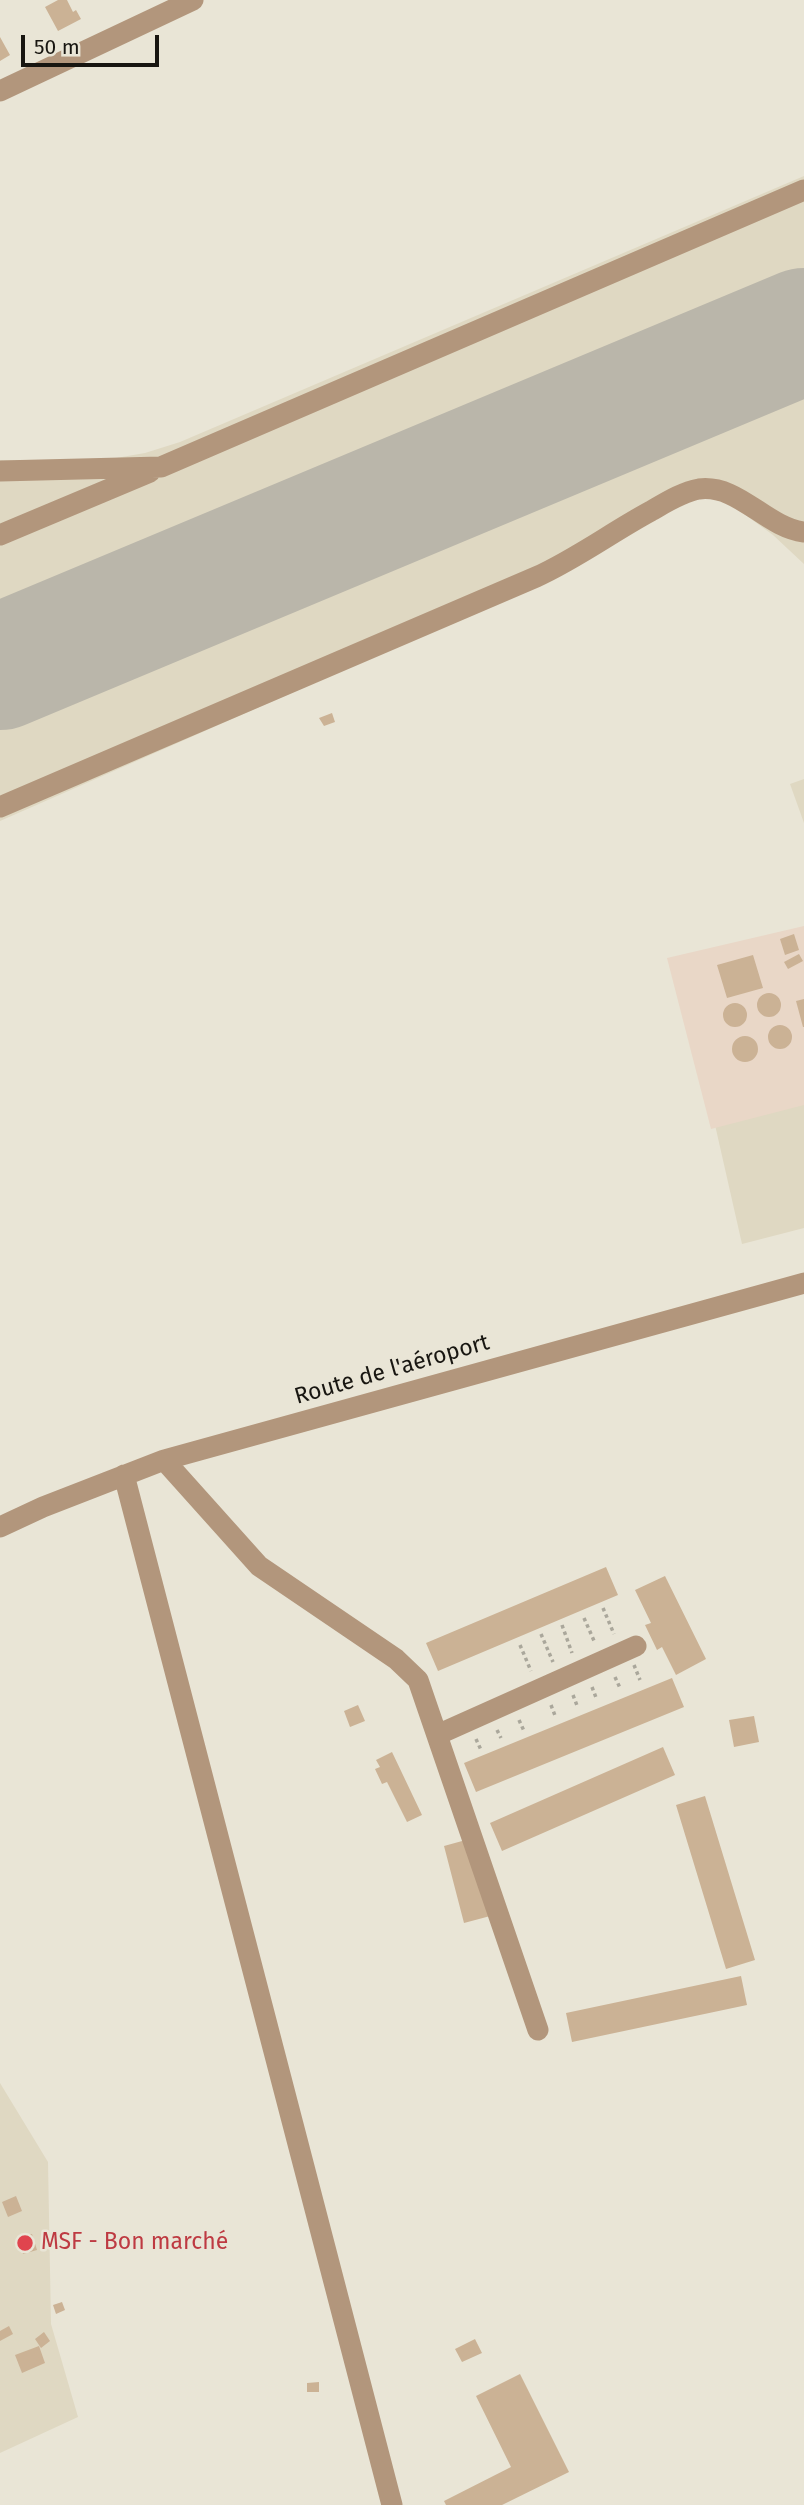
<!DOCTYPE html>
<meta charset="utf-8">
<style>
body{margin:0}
#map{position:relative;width:804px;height:2505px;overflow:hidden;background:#e9e5d6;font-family:"Fira Sans",sans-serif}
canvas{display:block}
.scale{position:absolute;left:21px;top:35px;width:138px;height:32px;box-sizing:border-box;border:4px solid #181611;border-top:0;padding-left:9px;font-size:21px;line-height:24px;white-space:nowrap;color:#181611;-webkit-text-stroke:5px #e9e5d6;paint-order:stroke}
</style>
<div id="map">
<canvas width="804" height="2505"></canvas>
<div class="scale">50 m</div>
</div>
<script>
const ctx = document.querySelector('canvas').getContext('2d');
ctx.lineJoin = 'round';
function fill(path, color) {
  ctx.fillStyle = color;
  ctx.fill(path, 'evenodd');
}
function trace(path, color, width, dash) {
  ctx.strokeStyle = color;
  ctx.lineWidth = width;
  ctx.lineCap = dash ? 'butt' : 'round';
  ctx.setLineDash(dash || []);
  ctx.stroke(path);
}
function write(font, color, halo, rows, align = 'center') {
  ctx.font = font + ' "Fira Sans",sans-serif';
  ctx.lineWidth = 5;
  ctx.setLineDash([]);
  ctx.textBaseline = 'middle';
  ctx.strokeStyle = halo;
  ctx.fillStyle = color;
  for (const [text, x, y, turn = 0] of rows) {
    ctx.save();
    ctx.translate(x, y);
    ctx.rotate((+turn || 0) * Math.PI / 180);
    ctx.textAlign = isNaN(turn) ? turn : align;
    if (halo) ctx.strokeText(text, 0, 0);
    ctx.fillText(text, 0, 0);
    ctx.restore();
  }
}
const built = new Path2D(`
 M804 176V564L773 535 722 498H690L346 669 0 821V460L99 461 145 453 180 442Z
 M804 779V823L790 784Z
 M804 927V1228L742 1244 679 966Z
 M0 2083 48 2162 51 2324 78 2417 0 2453Z`);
const industrial = new Path2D(`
 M804 926V1105L711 1129 667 958Z`);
const runway = new Path2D(`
 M0 667 804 331`);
const building = new Path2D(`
 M58 0H67L73 12 76 10 81 19 58 31 45 7Z
 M0 37 10 55 0 61Z
 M332 713 335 722 324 726 319 718Z
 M794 934 799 950 785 955 780 939Z
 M799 954 803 961 788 969 784 962Z
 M753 955 763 988 727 998 717 965Z
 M757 1005a12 12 0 1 1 24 0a12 12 0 1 1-24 0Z
 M804 999V1027H803L796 1001Z
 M723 1015a12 12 0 1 1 24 0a12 12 0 1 1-24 0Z
 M768 1037a12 12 0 1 1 24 0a12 12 0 1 1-24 0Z
 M732 1049a13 13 0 1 1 26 0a13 13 0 1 1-26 0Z
 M606 1567 618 1595 438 1671 426 1643Z
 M665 1576 706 1659 676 1675 662 1647 657 1650 645 1625 651 1623 635 1590Z
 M672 1678 684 1707 476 1792 464 1763Z
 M358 1705 365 1721 350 1727 344 1711Z
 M754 1716 759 1742 734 1747 729 1720Z
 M663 1747 675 1775 502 1851 490 1823Z
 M392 1752 422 1815 407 1822 387 1782 382 1784 375 1769 380 1767 376 1760Z
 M705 1796 755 1960 726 1969 676 1805Z
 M473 1838 494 1915 464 1923 444 1846Z
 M741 1976 747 2005 572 2042 566 2013Z
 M16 2196 22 2211 8 2217 2 2202Z
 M32 2234 37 2250 23 2254 19 2238Z
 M62 2302 65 2310 56 2314 53 2305Z
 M9 2326 13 2334 0 2341V2331Z
 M44 2332 50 2341 41 2348 35 2339Z
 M475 2339 482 2353 462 2362 455 2349Z
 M39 2346 45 2363 22 2373 15 2355Z
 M520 2374 569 2472 502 2505H446L444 2501 511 2467 476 2396Z
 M319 2382V2392H307V2383Z`);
const path = new Path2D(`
 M603 1608 614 1634
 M584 1618 595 1643
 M562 1625 572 1653
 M541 1634 553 1662
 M520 1645 531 1671
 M634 1665 640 1680
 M615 1677 620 1688
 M592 1687 597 1700
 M573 1695 578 1708
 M551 1705 556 1718
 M519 1720 524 1731
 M497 1730 501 1738
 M476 1739 481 1750`);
const minor = new Path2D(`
 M0 91 193 0
 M0 471 161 467 804 190
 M0 535 150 472
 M0 807C178 729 358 655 536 577 576 559 612 532 651 511 665 503 682 492 699 489 739 484 765 527 804 532
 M164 1460 259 1566 396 1659 418 1680 538 2030
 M124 1475 392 2505
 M0 1527 43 1507 164 1460 804 1283
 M437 1735 636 1646`);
const markers = [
 [25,2243,9,"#e0444e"]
];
const streetNames = [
 ["Route de l'aéroport",392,1370,-16]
];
const healthNames = [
 ["MSF - Bon marché",41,2243]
];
fill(built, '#dfd8c2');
fill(industrial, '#e9d7c7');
trace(runway, '#bab6aa', 126);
fill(building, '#cbb295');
trace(path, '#aaa79b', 3.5, [3.5, 3.5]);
trace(minor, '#b2967c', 21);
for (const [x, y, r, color] of markers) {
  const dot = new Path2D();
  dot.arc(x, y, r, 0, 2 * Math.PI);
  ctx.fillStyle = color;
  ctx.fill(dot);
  trace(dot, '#e9e5d6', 2.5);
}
write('23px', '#181611', '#e9e5d6', streetNames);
write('23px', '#be3a42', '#e9e5d6', healthNames, 'left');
</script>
